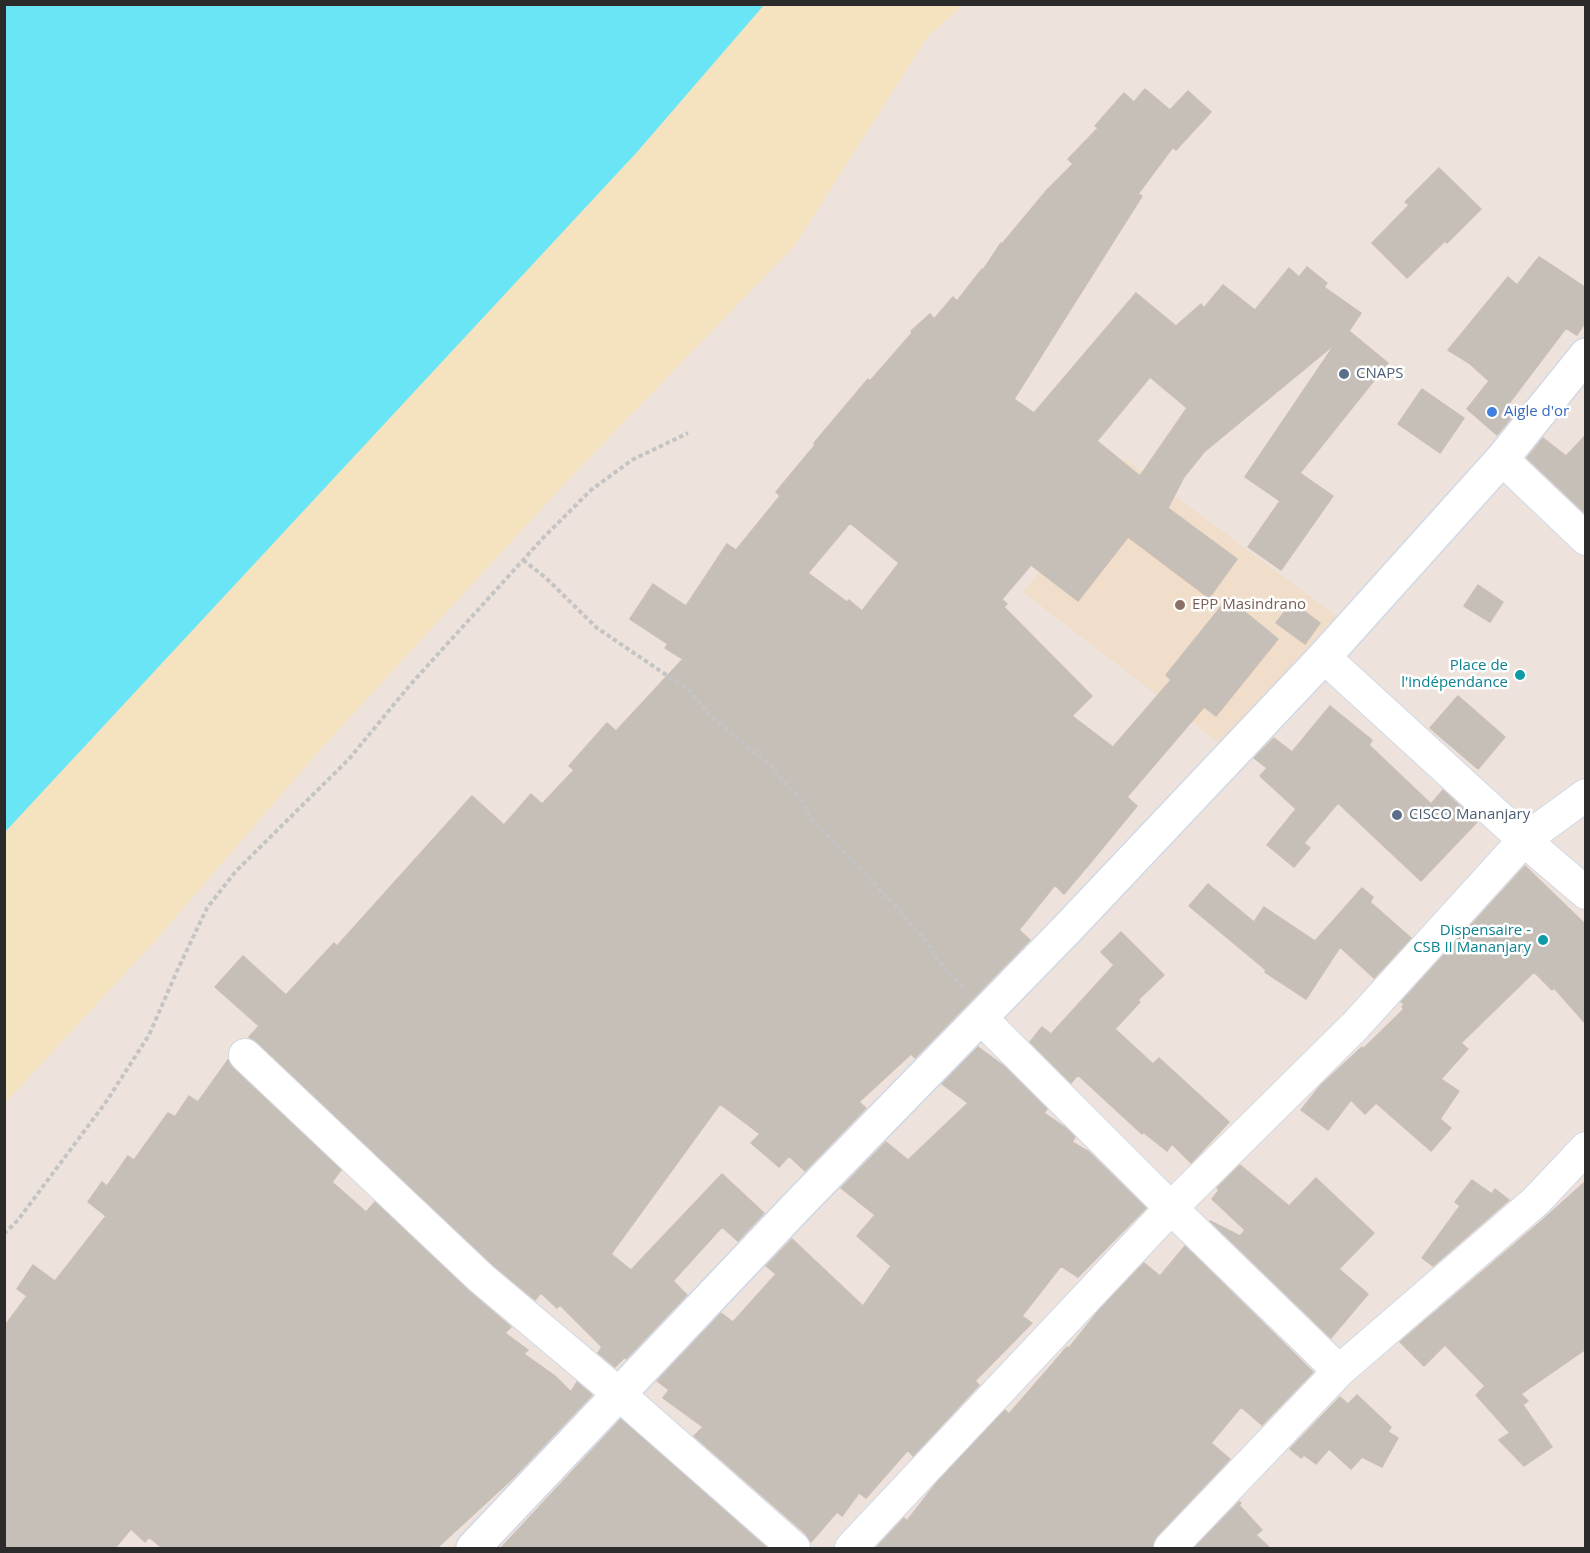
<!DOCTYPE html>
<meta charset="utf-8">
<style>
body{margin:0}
#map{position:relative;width:1590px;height:1553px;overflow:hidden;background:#eee3dc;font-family:"Open Sans",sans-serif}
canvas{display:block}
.frame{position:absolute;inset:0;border:6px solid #2b2b2b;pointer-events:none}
</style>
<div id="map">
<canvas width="1590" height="1553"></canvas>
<div class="frame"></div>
</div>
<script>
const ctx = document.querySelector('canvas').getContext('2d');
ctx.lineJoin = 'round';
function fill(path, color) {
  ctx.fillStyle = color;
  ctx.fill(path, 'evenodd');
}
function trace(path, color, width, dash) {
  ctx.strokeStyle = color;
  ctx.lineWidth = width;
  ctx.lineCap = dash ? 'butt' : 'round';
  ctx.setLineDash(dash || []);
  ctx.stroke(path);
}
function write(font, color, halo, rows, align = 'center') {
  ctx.font = font + ' "Open Sans",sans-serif';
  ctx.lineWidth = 5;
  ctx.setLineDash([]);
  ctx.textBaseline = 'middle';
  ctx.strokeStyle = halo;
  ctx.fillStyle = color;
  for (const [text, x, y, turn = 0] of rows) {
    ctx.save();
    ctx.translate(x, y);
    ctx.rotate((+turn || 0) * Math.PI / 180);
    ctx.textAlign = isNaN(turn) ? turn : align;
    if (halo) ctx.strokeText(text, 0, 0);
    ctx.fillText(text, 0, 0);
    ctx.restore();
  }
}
const education = new Path2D(`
 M1125 459 1338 617 1219 743 1023 592Z`);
const sand = new Path2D(`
 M619 5H963L928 36 795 245 566 482 318 752 154 942 5 1103V740Z`);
const water = new Path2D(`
 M5 4 764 5 637 152 5 832Z`);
const building = new Path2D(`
 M1145 89 1170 110 1188 91 1211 112 1176 150 1173 147 1138 194 1142 196 1014 399 1034 413 1136 293 1176 326 1201 304 1204 308 1223 285 1255 310 1289 268 1299 277 1307 267 1327 283 1324 287 1361 313 1349 331 1388 363 1300 473 1333 496 1281 570 1248 547 1280 501 1245 477 1335 344 1204 452 1184 477 1168 508 1237 559 1209 598 1128 537 1078 601 1031 565 1002 599 1007 604 1004 607 1092 696 1072 716 1113 747 1171 680 1166 675 1228 598 1278 639 1216 716 1204 707 1127 797 1137 806 1091 862 1064 894 1055 885 1019 930 1030 940 915 1058 911 1054 859 1102 866 1108 805 1171 789 1156 779 1167 751 1143 760 1134 720 1104 611 1254 631 1270 722 1174 764 1213 738 1241 722 1227 673 1281 687 1295 626 1359 625 1357 615 1367 598 1353 602 1347 560 1305 557 1308 541 1293 535 1300 493 1265 257 1042 249 1037 259 1026 215 987 243 956 286 995 334 943 337 946 472 796 504 825 531 794 542 804 574 770 569 766 607 723 616 731 683 659 665 648 668 644 630 619 653 584 686 606 727 544 736 550 780 496 776 492 815 445 814 443 868 379 870 381 912 333 911 331 930 314 934 319 953 297 957 301 982 269 983 270 1001 243 1002 244 1047 190 1073 164 1068 159 1098 128 1095 126 1124 93 1134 102ZM1150 377 1187 408 1140 476 1097 441ZM850 523 899 563 862 611 849 600 847 602 808 573Z
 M1439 168 1481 209 1447 243 1445 241 1407 278 1372 243 1409 205 1405 202Z
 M1539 257 1586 288V321L1577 335 1566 328 1507 406 1515 413 1497 435 1467 409 1489 381 1469 363 1448 350 1508 277 1517 285Z
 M1422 389 1464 418 1440 453 1398 424Z
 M1586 435V514L1527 458 1543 438 1566 456Z
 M1478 585 1503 602 1490 622 1464 606Z
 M1292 602 1320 623 1305 644 1276 623Z
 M1458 696 1505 737 1478 769 1430 728Z
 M1330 706 1372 740 1369 745 1431 804 1443 790 1477 822 1421 881 1338 803 1304 843 1310 848 1294 867 1267 845 1296 809 1260 776 1267 768 1254 758 1274 738 1292 752Z
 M1525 866 1586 925V1024L1554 988 1552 990 1534 972 1461 1043 1468 1049 1441 1079 1459 1091 1440 1119 1451 1128 1431 1151 1376 1103 1365 1114 1351 1100 1328 1130 1301 1110 1321 1085 1362 1047 1363 1049 1404 1009 1402 1007 1404 1004 1401 1002Z
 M1208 884 1254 922 1264 907 1315 941 1362 888 1373 897 1370 902 1411 938 1374 978 1340 947 1306 999 1265 972 1266 970 1189 906Z
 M1121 932 1164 975 1138 1000 1140 1002 1115 1029 1153 1064 1159 1058 1229 1122 1191 1163 1172 1144 1167 1151 1143 1132 1142 1134 1078 1075 1071 1083 1030 1042 1042 1027 1051 1034 1114 965 1101 952Z
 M978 1047 1004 1066 1047 1109 1044 1113 1066 1128 1075 1137 1072 1142 1089 1152 1146 1208 1078 1277 1061 1266 1022 1316 1032 1323 975 1381 979 1385 913 1456 908 1450 866 1498 859 1493 842 1516 837 1512 811 1542 806 1534 694 1436 703 1427 663 1398 669 1390 657 1381 721 1313 733 1322 776 1274 766 1266 792 1239 863 1306 891 1266 857 1236 875 1215 841 1188 886 1142 908 1160 968 1103 942 1084Z
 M228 1060 233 1068 341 1170 332 1182 366 1212 375 1202 469 1291 511 1327 505 1333 528 1350 524 1354 555 1376 571 1392 577 1382 592 1395 513 1478 437 1548H162L149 1537 145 1542 131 1529 115 1548H4V1327L27 1296 17 1289 33 1265 55 1281 106 1216 88 1202 102 1182 107 1186 128 1156 134 1160 168 1113 175 1117 189 1096 198 1102Z
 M1240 1165 1289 1206 1316 1178 1374 1233 1339 1269 1368 1294 1331 1338 1210 1221 1240 1236 1245 1230 1212 1199 1219 1190 1217 1188Z
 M1472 1180 1492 1194 1495 1189 1509 1200 1433 1266 1422 1258 1460 1206 1455 1202Z
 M1586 1181V1349L1521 1394 1528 1401 1523 1405 1552 1447 1524 1466 1499 1440 1510 1433 1476 1395 1485 1386 1445 1345 1424 1366 1400 1342 1538 1224Z
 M1185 1246 1313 1372 1262 1425 1241 1407 1211 1443 1230 1459 1157 1536 1153 1543V1548H876L904 1518 907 1521 937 1482 1005 1410 1009 1414 1067 1347 1069 1348 1100 1309 1144 1263 1160 1276Z
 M1357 1395 1391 1427 1388 1432 1398 1438 1382 1467 1362 1457 1351 1469 1329 1449 1316 1464 1304 1455 1301 1458 1290 1449 1340 1397 1348 1404Z
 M621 1419 767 1548H501Z
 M1239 1502 1241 1503 1239 1505 1262 1530 1256 1535 1270 1548H1194Z`);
const path = new Path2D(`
 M523 560 546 578 597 628 690 691 709 714 772 767C785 788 802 794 811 818L900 911 933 950 932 954 964 989
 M4 1234 18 1220 106 1102 149 1035 177 971 207 908 236 871 349 759 410 685 543 538 591 490 632 460 688 433`);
const minor = new Path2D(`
 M1502 459 1586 539
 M1324 657 1524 840 1586 893
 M981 1018 1171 1208 1339 1371
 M245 1055 481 1278 620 1395 794 1548
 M851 1548 1171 1208 1355 1026 1524 840 1586 795
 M1170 1548 1339 1371 1536 1201 1586 1148`);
const tertiary = new Path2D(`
 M473 1548 798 1205 1068 928 1324 657 1502 459 1586 355`);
const markers = [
 [1344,374,6,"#5c6f8a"],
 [1492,412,6,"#3f7fe0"],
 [1180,605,6,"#8d6e63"],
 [1520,675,6,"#0f9aa8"],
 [1397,815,6,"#5c6f8a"],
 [1543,940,6,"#0f9aa8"]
];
const serviceNames = [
 ["CNAPS",1356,374],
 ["CISCO Mananjary",1409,815]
];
const shopNames = [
 ["Aigle d'or",1504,412]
];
const educationNames = [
 ["EPP Masindrano",1192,605]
];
const cultureNames = [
 ["Place de",1508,666],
 ["l'indépendance",1508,683],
 ["Dispensaire -",1531,931],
 ["CSB II Mananjary",1531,948]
];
fill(education, '#f0decb');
fill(sand, '#f4e3be');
fill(water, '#6ae5f5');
fill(building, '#c6bfb8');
trace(building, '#c9bfb6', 1.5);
trace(minor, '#d1d8e4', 34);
trace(tertiary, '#d1d8e4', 36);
trace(path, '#c4c4c4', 4, [4.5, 3]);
trace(minor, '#fff', 32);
trace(tertiary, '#fff', 33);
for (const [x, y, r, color] of markers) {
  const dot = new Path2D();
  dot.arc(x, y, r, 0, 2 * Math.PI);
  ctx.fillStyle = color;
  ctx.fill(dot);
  trace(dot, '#fff', 2);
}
write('15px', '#4e5e75', '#fff', serviceNames, 'left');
write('15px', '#366cbe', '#fff', shopNames, 'left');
write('15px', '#785e54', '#fff', educationNames, 'left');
write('15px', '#0d838f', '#fff', cultureNames, 'right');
</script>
